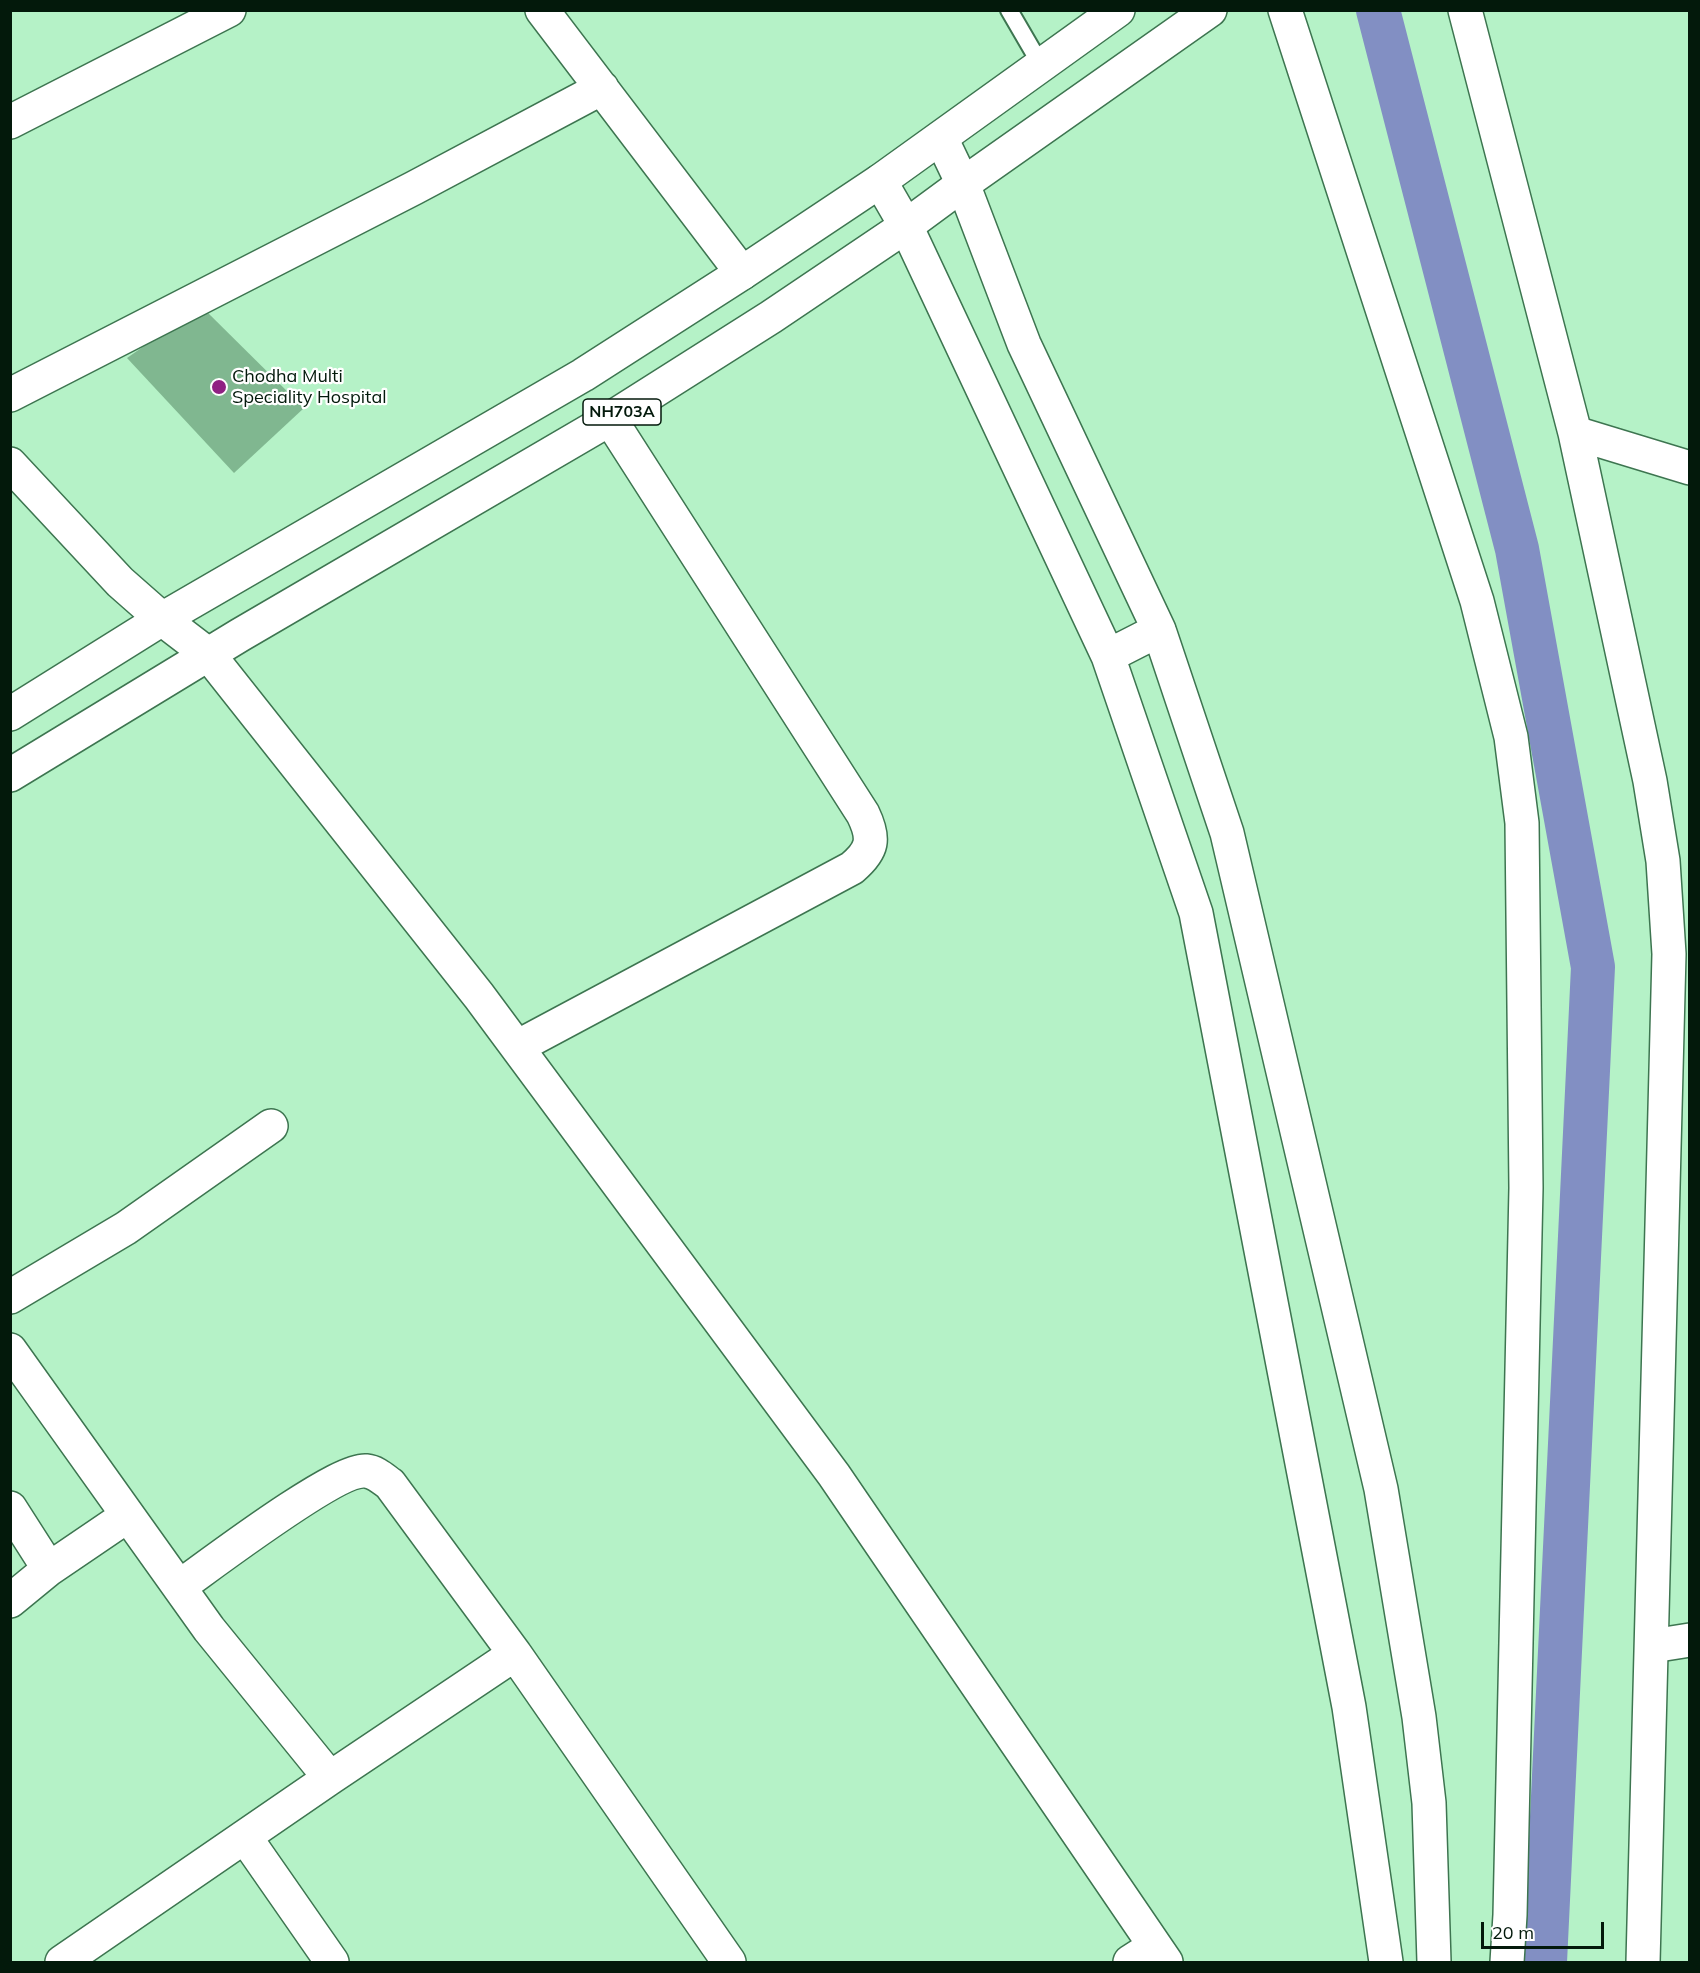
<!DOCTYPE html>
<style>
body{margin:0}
#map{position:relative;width:1700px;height:1973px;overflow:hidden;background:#b5f2c7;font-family:Mulish,sans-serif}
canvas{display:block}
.frame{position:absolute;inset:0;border:12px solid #03190b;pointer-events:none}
.scale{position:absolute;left:1481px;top:1922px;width:123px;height:27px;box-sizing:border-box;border:3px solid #03190b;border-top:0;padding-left:8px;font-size:18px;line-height:21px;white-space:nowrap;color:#03190b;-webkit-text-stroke:4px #fff;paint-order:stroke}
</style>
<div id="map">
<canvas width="1700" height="1973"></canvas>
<div class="frame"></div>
<div class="scale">20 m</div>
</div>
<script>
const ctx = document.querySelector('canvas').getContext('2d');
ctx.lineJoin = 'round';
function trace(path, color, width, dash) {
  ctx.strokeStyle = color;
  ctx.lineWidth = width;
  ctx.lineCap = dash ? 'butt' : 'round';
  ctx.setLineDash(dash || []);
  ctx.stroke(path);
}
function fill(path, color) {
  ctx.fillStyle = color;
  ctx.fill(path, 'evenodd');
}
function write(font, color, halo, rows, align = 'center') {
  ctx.font = font + ' Mulish,sans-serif';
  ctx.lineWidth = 4.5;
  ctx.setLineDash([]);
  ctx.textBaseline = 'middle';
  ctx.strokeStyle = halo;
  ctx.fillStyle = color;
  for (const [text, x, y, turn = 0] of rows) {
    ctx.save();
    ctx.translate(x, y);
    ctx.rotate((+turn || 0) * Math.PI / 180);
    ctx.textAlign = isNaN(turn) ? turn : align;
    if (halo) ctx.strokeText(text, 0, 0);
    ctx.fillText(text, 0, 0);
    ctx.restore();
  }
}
const canal = new Path2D(`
 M1378 10 1517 549 1593 967 1545 1962`);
const building = new Path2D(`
 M201 306 304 408 234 473 127 358Z`);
const service = new Path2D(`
 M1009 10 1041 65`);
const minor = new Path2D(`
 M542 10 742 273
 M1285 10 1477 601 1511 737 1522 823 1526 1188 1510 1915 1507 1962
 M10 122 229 10
 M10 395 414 188 602 88
 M10 464 120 582 162 619 209 655 479 996 834 1475 1166 1962
 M517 1047 852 868C873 850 875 839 863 814L610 419
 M10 1297 126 1228 271 1126
 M10 1350 209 1629 330 1778
 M10 1508 49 1569
 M179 1587C210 1565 337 1468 366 1471 376 1472 383 1479 390 1484L515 1654 729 1962
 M10 1601 49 1569 127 1516
 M1652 1646 1690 1640
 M245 1837 332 1962
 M62 1962 330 1778 515 1654
 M1130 1962 1155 1946`);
const tertiary = new Path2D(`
 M1465 10 1575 433 1650 781 1663 861 1669 954 1643 1962
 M941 138 963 184 1024 344 1159 630 1227 833 1381 1489 1419 1717 1429 1803 1434 1962
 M880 181 906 226 1108 656 1196 913 1349 1707 1386 1962
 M1575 433 1690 468
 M1108 656 1159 630`);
const trunk = new Path2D(`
 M10 714 162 619 583 375 742 273 880 181 1118 10
 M10 775 240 635 610 419 771 317 906 226 963 184 1210 10`);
const markers = [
 [219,387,8,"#902183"]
];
const shields = [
 [622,412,78]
];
const shieldNames = [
 ["NH703A",622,412]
];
const poiNames = [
 ["Chodha Multi",232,377],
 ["Speciality Hospital",232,398]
];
trace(canal, '#828fc3', 44);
fill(building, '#80b790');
trace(service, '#3d7550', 20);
trace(minor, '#3d7550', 36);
trace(tertiary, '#3d7550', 36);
trace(trunk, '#3d7550', 36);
trace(service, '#fff', 16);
trace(minor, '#fff', 33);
trace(tertiary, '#fff', 33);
trace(trunk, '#fff', 33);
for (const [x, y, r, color] of markers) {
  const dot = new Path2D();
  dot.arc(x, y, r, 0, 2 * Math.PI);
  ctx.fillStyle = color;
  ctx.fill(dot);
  trace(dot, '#fff', 2);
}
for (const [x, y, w] of shields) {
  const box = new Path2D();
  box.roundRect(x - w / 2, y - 13, w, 26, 4.5);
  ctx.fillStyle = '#fff';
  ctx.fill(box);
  trace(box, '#03190b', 1.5);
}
write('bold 16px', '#03190b', null, shieldNames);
write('18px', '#03190b', '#fff', poiNames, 'left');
</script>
